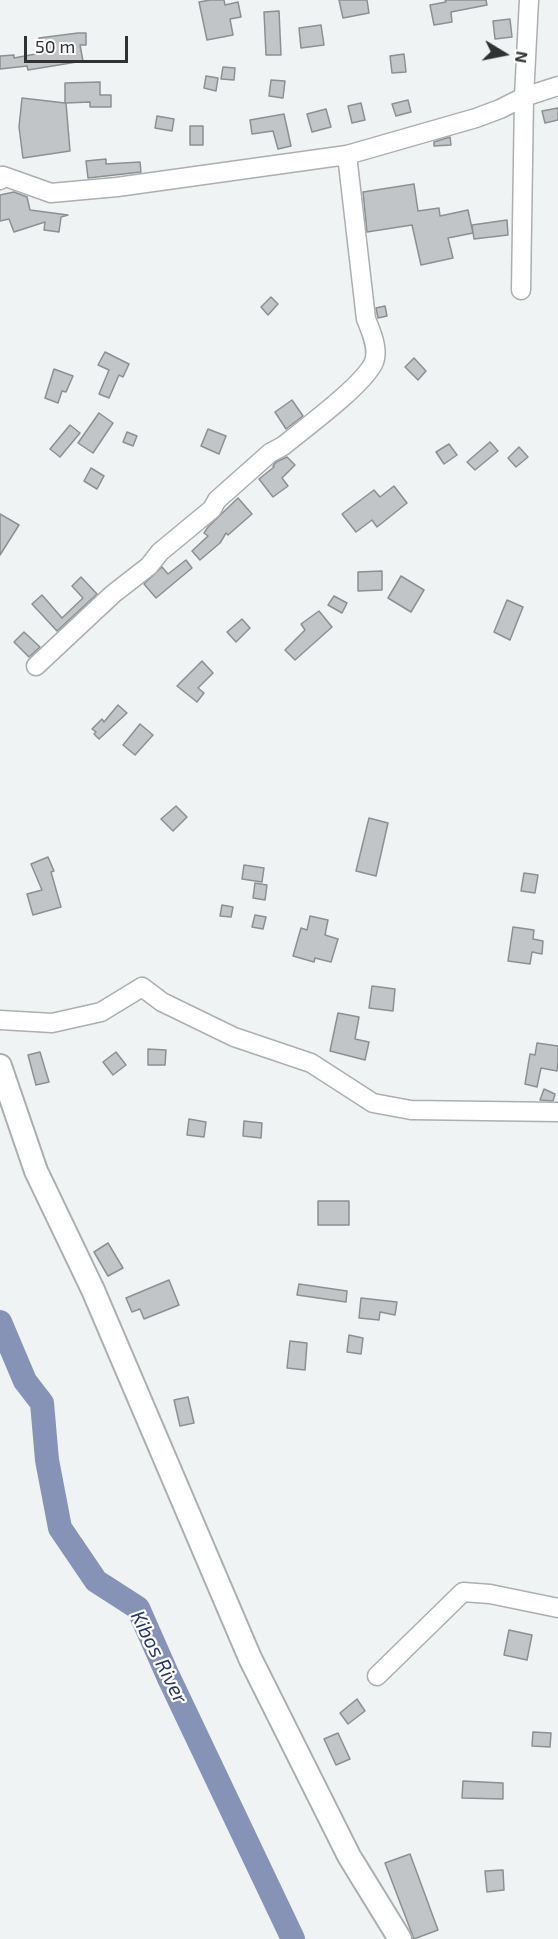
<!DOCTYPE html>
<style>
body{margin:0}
#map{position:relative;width:558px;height:1939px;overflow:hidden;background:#eff3f4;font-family:"Exo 2",sans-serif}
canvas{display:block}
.north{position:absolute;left:474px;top:24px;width:60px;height:60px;-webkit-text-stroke:4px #fff;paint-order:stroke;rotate:100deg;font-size:16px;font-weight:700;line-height:24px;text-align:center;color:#303131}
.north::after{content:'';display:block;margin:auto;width:21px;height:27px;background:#303131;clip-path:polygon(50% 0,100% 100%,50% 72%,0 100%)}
.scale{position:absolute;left:24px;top:36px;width:104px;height:27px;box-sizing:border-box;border:3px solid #303131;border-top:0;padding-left:8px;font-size:18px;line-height:21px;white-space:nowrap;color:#303131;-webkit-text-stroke:4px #fff;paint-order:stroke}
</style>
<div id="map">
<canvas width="558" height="1939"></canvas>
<div class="north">N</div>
<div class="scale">50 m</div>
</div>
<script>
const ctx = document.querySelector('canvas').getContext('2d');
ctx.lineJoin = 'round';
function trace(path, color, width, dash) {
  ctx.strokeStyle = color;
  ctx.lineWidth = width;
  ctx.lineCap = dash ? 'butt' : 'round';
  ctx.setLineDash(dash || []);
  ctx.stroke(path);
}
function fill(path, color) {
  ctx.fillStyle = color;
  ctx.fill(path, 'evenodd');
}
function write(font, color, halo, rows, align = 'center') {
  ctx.font = font + ' "Exo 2",sans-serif';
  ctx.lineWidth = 4.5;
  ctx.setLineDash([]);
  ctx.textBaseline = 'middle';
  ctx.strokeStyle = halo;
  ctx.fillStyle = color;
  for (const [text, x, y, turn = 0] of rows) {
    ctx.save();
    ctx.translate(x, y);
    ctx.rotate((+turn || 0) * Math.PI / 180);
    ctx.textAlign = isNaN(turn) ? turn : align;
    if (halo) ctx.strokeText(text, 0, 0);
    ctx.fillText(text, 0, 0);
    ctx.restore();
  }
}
const river = new Path2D(`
 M0 1322 25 1381 42 1403 47 1460 60 1528 96 1581 138 1608 168 1676 293 1939`);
const building = new Path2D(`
 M210 0H224L225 5 238 2 241 17 230 19 233 35 207 40 199 2Z
 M339 0H367L369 13 343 18Z
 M445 0H486L487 5 451 12 452 22 434 25 430 5 446 2Z
 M279 11 281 55H266L264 12Z
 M510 19 512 37 495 39 493 21Z
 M321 25 324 45 301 48 299 28Z
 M78 33H86V45H80L83 61 28 70 27 66 0 69V56L14 55V58L41 53 39 38Z
 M404 54 406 72 392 73 390 56Z
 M223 67 235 68 234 80 221 79Z
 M206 76 218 78 216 91 204 88Z
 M271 80 285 81 283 98 269 96Z
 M100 82V95H111V107H90V102L66 103 70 151 23 158 19 127 22 98 65 103V83Z
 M408 100 411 112 396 116 392 104Z
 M361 103 365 120 352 123 348 106Z
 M558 108V120L545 123 542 111Z
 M326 109 331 127 312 132 307 114Z
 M284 114 291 146 278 149 273 131 252 134 250 120Z
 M157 116 174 119 172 131 155 128Z
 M190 126H203V145H190Z
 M450 137 451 145 434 146V142Z
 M106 159V164L140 162 141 172 88 178 86 161Z
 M414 184 418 211 439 208 440 216 468 210 473 233 448 238 453 258 421 265 412 225 367 232 363 192Z
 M14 192 27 197 30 210 68 215 61 217 59 232 44 230 45 222 14 232 9 219 0 221V195Z
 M507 220 508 235 474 239 472 225Z
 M271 297 278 304 268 315 261 307Z
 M385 306 387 316 378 318 376 308Z
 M105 352 129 364 123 377 119 375 109 398 99 394 109 370 98 365Z
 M414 358 426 371 418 380 405 367Z
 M54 369 73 376 66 392 62 391 58 403 45 398Z
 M292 400 303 416 286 429 275 412Z
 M99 413 113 423 93 453 78 443Z
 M70 425 80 433 60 457 50 449Z
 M208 429 226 436 219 454 201 446Z
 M127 432 137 436 133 446 123 442Z
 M490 442 498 451 475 470 467 462Z
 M449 444 457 455 444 464 436 452Z
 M519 447 528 457 516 467 508 458Z
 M287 457 295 465 282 478 288 486 273 497 259 479 274 467 273 466 276 462Z
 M91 468 104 476 97 489 84 481Z
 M394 486 407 503 377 527 372 520 356 532 342 514 374 490 380 497Z
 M238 498 252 514 228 535 226 533 220 543 200 560 192 551 208 536 204 533 208 527Z
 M0 514 19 525 0 555Z
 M186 560 192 568 156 598 144 584 162 567 168 574Z
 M382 571V590L358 591V572Z
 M401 576 424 590 411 612 388 598Z
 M81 577 97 594 57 631 32 604 42 595 62 618 83 598 72 586Z
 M334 596 347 603 342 613 328 605Z
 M507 600 523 607 510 640 494 632Z
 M319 611 332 627 295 660 285 650 305 630 301 624Z
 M242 619 250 628 236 642 227 632Z
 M24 632 40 647 29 657 14 642Z
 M202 661 213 673 198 688 204 693 197 702 177 686Z
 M118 705 127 713 99 739 94 734 96 732 92 729 102 719 104 722Z
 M140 724 153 735 135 755 123 745Z
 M176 806 187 817 173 831 161 819Z
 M369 818 388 823 376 876 356 871Z
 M48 857 54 871 51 872 61 907 33 915 27 894 42 890 31 864Z
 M244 865 264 868 262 882 242 879Z
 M524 873 538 875 535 893 521 891Z
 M255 883 267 885 265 900 253 898Z
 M222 905 233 907 231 917 220 916Z
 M255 915 266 917 263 929 252 927Z
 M310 916 328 920 325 935 338 939 331 962 315 958 314 962 293 956 301 928 307 930Z
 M513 927 534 930 533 939 543 941 542 954 532 952 530 964 508 961Z
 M372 986 395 989 393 1011 369 1008Z
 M338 1013 359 1017 355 1039 369 1042 365 1060 330 1051Z
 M537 1043 558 1046V1062L557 1071 541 1068 537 1087 525 1084 530 1054 535 1055Z
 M148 1049 166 1050 165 1065H148Z
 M40 1052 49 1082 36 1085 28 1055Z
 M116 1052 126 1065 113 1075 103 1062Z
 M544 1089 555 1094 553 1101 540 1100Z
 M189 1119 206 1122 204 1137 187 1135Z
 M244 1121 262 1123 261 1138 243 1136Z
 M318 1201H349V1225H318Z
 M108 1243 123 1268 108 1276 94 1252Z
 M169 1280 179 1305 144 1319 140 1309 132 1312 126 1298Z
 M299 1284 347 1291 346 1302 297 1295Z
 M361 1298 397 1302 395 1315 380 1312 379 1320 359 1318Z
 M349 1335 363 1338 361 1354 347 1352Z
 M290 1341 307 1343 305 1370 287 1368Z
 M188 1397 194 1423 180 1426 174 1400Z
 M509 1630 532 1635 527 1660 504 1655Z
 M357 1699 365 1711 348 1724 340 1713Z
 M533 1732 551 1733 550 1747 532 1746Z
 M338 1733 350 1759 336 1765 324 1739Z
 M463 1781 503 1783V1799L462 1798Z
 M410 1854 438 1930 414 1939 385 1863Z
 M503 1870 504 1890 487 1892 485 1871Z`);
const minor = new Path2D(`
 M0 180 3 176 51 193 117 187 347 155 476 118 500 109 524 97 558 86
 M521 290 524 97 529 0
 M36 666 113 594 149 566 160 552 212 509 217 500 270 453 283 446C305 428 361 387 373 364 380 351 371 331 366 319L347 155
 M0 1020 52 1023 101 1012 142 987 162 1002 234 1037 311 1063 373 1103 411 1110 558 1112
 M377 1676 463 1592 490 1594 558 1608`);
const major = new Path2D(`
 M0 1066 36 1171 93 1290 250 1658 349 1856 400 1939`);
const waterNames = [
 ["Kibos River",159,1657,63]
];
trace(river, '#8693b6', 24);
fill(building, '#c2c5c7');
trace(building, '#8d9092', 1.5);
trace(minor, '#abafb0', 21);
trace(major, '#abafb0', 26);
trace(minor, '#fff', 18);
trace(major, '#fff', 22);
write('italic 20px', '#273564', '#fff', waterNames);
</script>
